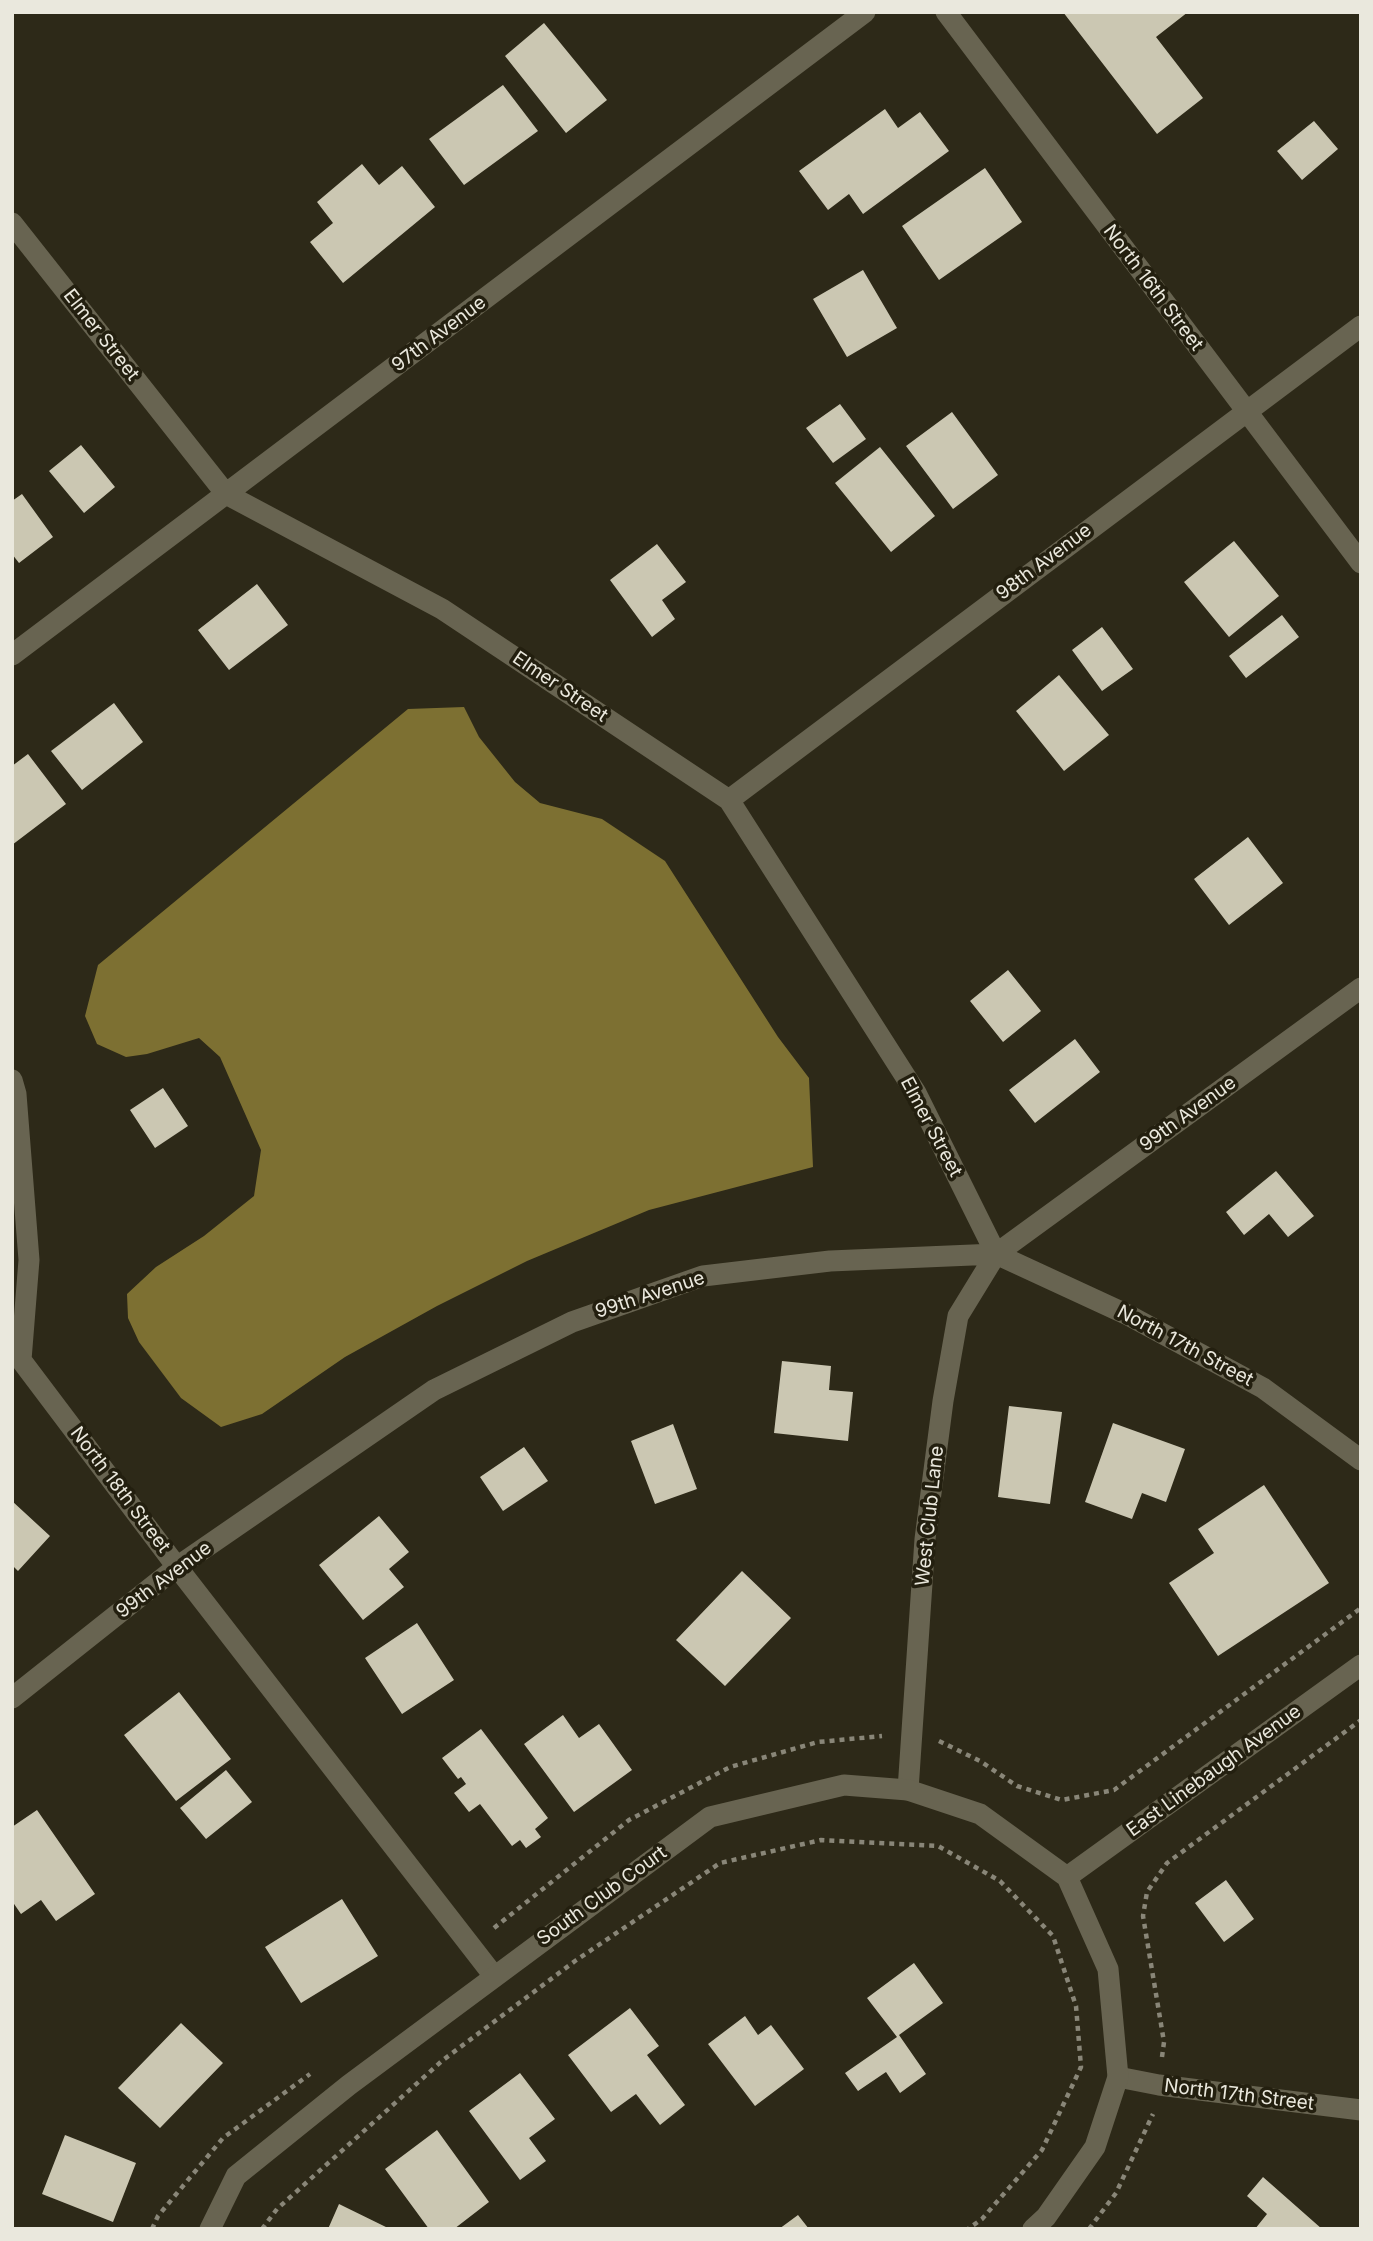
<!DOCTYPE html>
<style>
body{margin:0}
#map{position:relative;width:1373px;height:2241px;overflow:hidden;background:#2d2918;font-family:Inter,sans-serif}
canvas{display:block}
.frame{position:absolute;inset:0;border:14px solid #eae8dd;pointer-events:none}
</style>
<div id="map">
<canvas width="1373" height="2241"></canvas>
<div class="frame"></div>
</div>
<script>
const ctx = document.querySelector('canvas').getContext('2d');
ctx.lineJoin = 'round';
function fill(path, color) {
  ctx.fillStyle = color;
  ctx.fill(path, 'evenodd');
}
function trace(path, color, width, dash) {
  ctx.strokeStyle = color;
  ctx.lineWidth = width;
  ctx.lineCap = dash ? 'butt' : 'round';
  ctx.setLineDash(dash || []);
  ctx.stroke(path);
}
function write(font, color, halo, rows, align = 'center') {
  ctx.font = font + ' Inter,sans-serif';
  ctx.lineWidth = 7;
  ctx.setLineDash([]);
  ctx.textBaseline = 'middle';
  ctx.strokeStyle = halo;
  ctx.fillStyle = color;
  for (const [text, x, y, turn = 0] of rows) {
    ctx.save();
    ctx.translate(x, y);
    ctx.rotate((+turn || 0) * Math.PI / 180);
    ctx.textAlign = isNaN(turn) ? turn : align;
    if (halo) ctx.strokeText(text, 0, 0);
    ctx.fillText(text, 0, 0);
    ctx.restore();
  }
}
const water = new Path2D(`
 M464 707 479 737 515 782 540 803 602 819 665 861 778 1037 809 1078 813 1167 649 1210 527 1261 437 1306 345 1357 262 1414 221 1427 181 1398 139 1342 128 1318 127 1294 156 1267 204 1236 254 1196 261 1150 220 1057 199 1038 147 1054 126 1057 97 1044 85 1016 98 965 408 709Z`);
const building = new Path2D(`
 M1063 12H1188L1156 37 1203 98 1157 134Z
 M544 23 607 100 566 133 505 56Z
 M503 85 538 131 464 185 429 139Z
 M885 109 898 128 920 112 949 151 863 214 849 194 828 210 799 171Z
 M1314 121 1338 149 1302 180 1277 151Z
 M362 164 379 185 402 166 435 207 343 283 310 242 333 223 317 202Z
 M985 168 1022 222 939 280 902 226Z
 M863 270 897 328 847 357 813 299Z
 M840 404 866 439 833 463 806 428Z
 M952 412 998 475 953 509 906 446Z
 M81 445 115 487 84 513 49 471Z
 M880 447 935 516 891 552 835 483Z
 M22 494 53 537 19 563 12 554V501Z
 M1234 541 1279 596 1229 637 1184 582Z
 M657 544 686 582 662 600 675 619 652 637 610 580Z
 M257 584 288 625 229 670 198 630Z
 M1282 615 1299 637 1246 678 1229 656Z
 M1102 627 1133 669 1102 691 1072 650Z
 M1059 675 1109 735 1064 771 1016 711Z
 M114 703 143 742 82 790 51 751Z
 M28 754 66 804 12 845V766Z
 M1248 837 1283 883 1229 925 1194 879Z
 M1008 970 1041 1011 1003 1042 970 1001Z
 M1075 1039 1100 1072 1035 1123 1009 1090Z
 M163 1088 188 1126 155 1148 130 1110Z
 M1276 1171 1314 1216 1288 1237 1269 1214 1244 1235 1226 1212Z
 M782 1361 831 1366 829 1390 853 1392 848 1441 774 1433Z
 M1009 1406 1062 1412 1050 1504 998 1497Z
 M1113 1423 1185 1449 1166 1502 1142 1493 1132 1519 1085 1502Z
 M673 1424 697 1489 655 1504 631 1441Z
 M524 1447 548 1481 503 1511 480 1477Z
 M1264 1485 1329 1583 1218 1656 1169 1583 1214 1553 1198 1529Z
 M12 1501 50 1536 18 1571 12 1565Z
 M379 1516 409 1552 389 1569 404 1587 363 1620 319 1565Z
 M742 1571 791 1618 725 1686 676 1640Z
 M417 1623 454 1680 402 1714 365 1658Z
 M179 1692 231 1759 176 1801 124 1735Z
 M563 1715 579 1738 599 1724 632 1770 574 1812 524 1744Z
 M481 1729 548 1818 535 1829 541 1837 526 1848 520 1840 512 1846 480 1804 469 1812 454 1793 466 1784 461 1777 458 1779 442 1758Z
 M226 1770 252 1802 206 1839 180 1808Z
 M37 1810 95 1894 56 1921 41 1900 21 1914 12 1901V1827Z
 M1226 1880 1254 1919 1224 1942 1195 1903Z
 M342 1899 378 1956 301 2003 265 1947Z
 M914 1963 943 2003 899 2035 926 2074 900 2093 886 2072 858 2091 845 2073 897 2037 867 1998Z
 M630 2008 659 2046 647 2055 685 2105 660 2125 636 2094 611 2112 568 2055Z
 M745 2016 758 2035 771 2025 804 2069 755 2106 708 2044Z
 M181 2023 223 2063 160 2128 118 2088Z
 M520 2073 555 2119 529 2138 546 2161 520 2180 469 2111Z
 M437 2130 489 2202 454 2229H429L385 2169Z
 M65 2135 136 2163 113 2222 42 2194Z
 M1263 2177 1322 2229H1255L1267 2214 1247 2196Z
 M339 2204 390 2229H328Z
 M798 2215 809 2229H779Z`);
const path = new Path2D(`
 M939 1741 980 1761 1017 1786 1062 1800 1114 1790 1361 1608
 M494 1928 629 1820 730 1767 818 1742 882 1736
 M1162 2057 1164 2042 1143 1916 1147 1892 1167 1863 1361 1720
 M152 2229 158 2216 223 2138 310 2074
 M262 2229 277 2209 443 2060 575 1961 720 1863 821 1840 938 1846 1000 1881 1053 1936 1076 2006 1081 2067 1042 2150 982 2219 968 2229
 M1089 2229 1116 2193 1153 2114`);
const minor = new Path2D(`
 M946 12 1361 563
 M12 223 226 494 442 609 729 800 916 1093 996 1254
 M12 655 865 12
 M729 800 1361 326
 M12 1080 16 1094 29 1260 21 1360 177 1567 494 1976
 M996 1254 1128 1315 1263 1388 1361 1460
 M12 1698 177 1567 434 1390 572 1322 703 1276 830 1261 996 1254 1361 988
 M908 1790 925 1539 943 1401 958 1316 996 1254
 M1118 2077 1159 2085 1361 2110`);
const tertiary = new Path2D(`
 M1067 1877 1361 1665
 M210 2229 236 2176 349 2085 710 1817 844 1785 908 1790 980 1814 1067 1877
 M1033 2229 1046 2217 1095 2147 1118 2077 1108 1969 1067 1877`);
const streetNames = [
 ["North 16th Street",1153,288,53],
 ["97th Avenue",439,334,-37],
 ["Elmer Street",101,335,52],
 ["98th Avenue",1044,562,-37],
 ["Elmer Street",560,687,34],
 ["99th Avenue",1188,1114,-36],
 ["Elmer Street",931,1127,62],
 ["99th Avenue",650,1295,-18],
 ["North 17th Street",1185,1346,28],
 ["North 18th Street",120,1490,53],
 ["West Club Lane",930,1516,-84],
 ["99th Avenue",164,1580,-37],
 ["East Linebaugh Avenue",1214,1771,-36],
 ["South Club Court",602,1896,-36],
 ["North 17th Street",1239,2095,7]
];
fill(water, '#7d7032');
fill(building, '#cbc7b2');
trace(path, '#898678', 4.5, [5, 5]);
trace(minor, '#686451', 21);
trace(tertiary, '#686451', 21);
write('19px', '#eae8dd', '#231f0f', streetNames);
</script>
